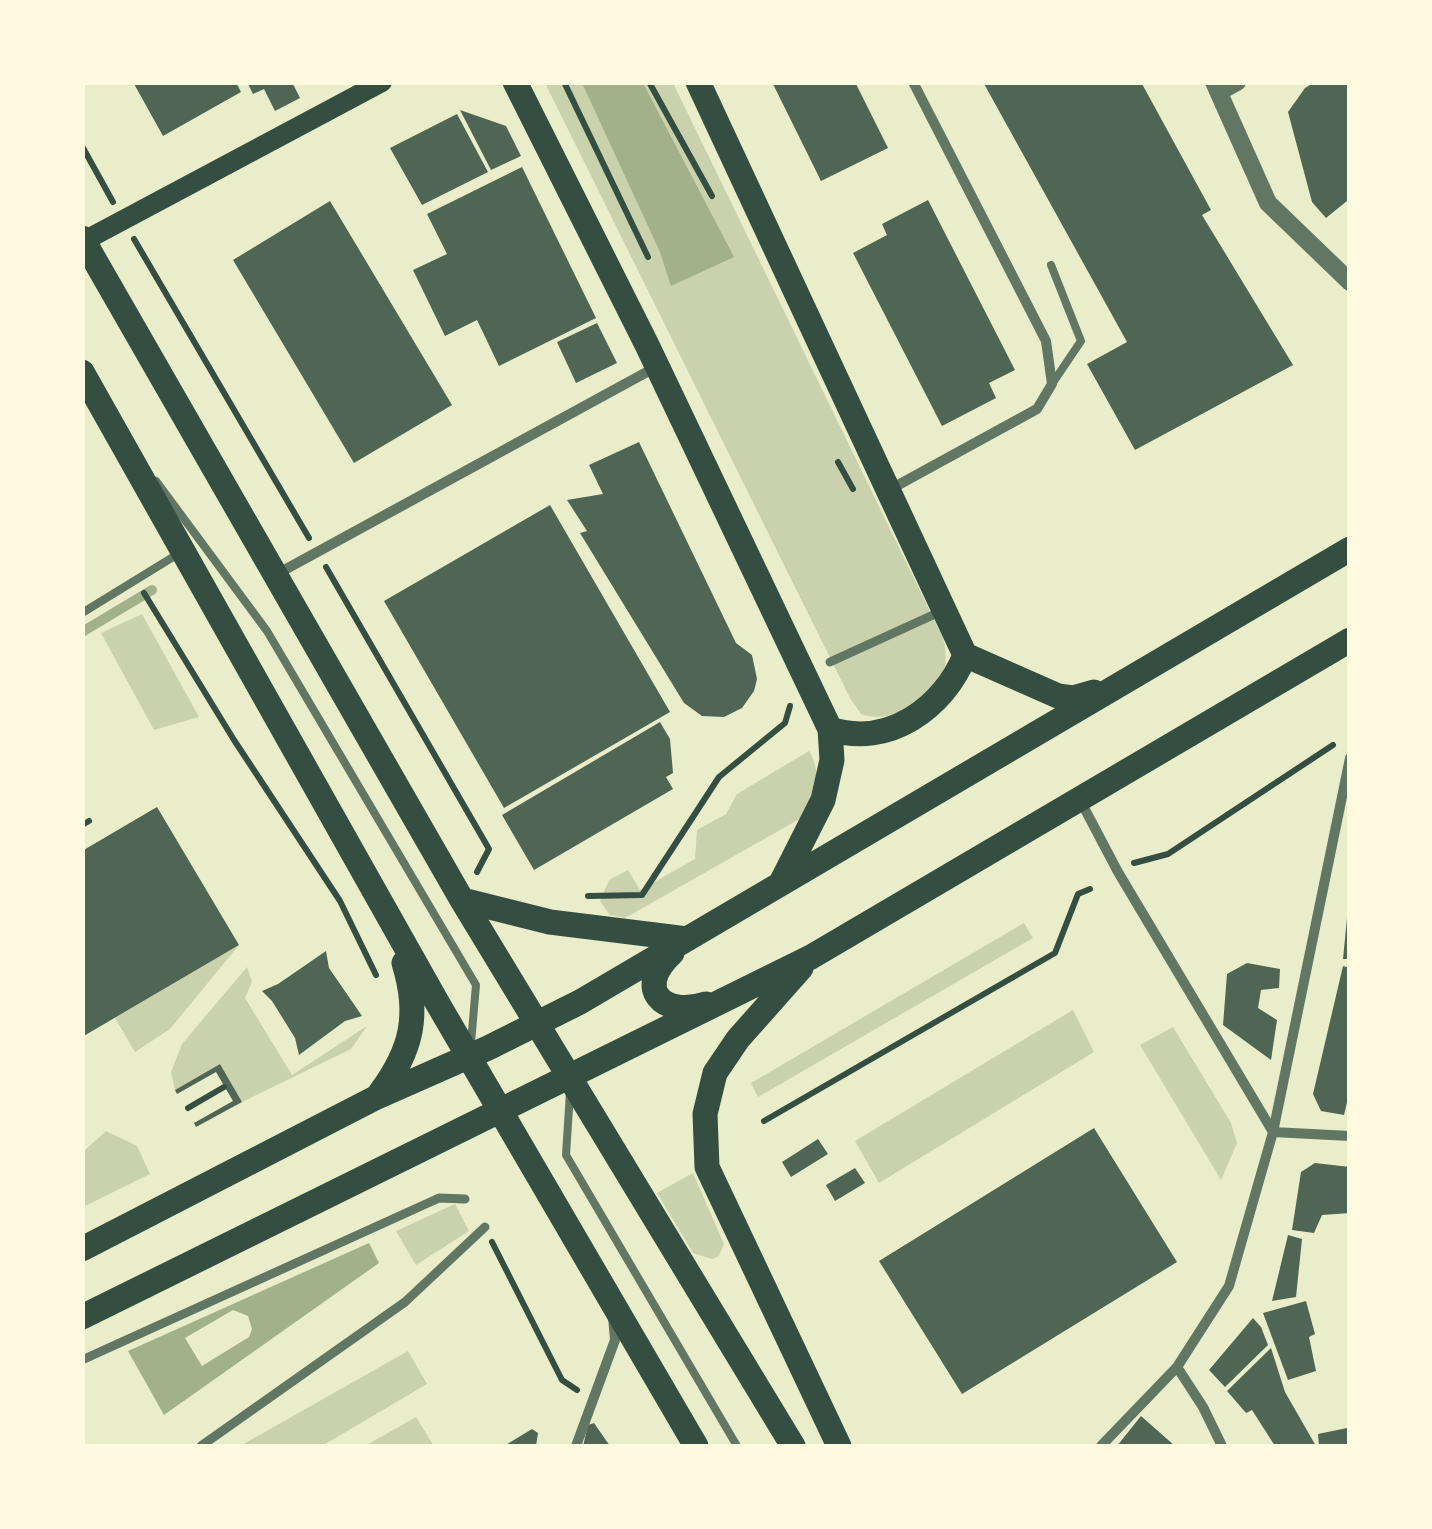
<!DOCTYPE html>
<style>
body{margin:0}
#map{position:relative;width:1432px;height:1529px;overflow:hidden;background:#e9edc9;font-family:Raleway,sans-serif}
canvas{display:block}
.frame{position:absolute;inset:0;border:85px solid #fefae0;pointer-events:none}
</style>
<div id="map">
<canvas width="1432" height="1529"></canvas>
<div class="frame"></div>
</div>
<script>
const ctx = document.querySelector('canvas').getContext('2d');
ctx.lineJoin = 'round';
function fill(path, color) {
  ctx.fillStyle = color;
  ctx.fill(path, 'evenodd');
}
function trace(path, color, width, dash) {
  ctx.strokeStyle = color;
  ctx.lineWidth = width;
  ctx.lineCap = dash ? 'butt' : 'round';
  ctx.setLineDash(dash || []);
  ctx.stroke(path);
}
const green = new Path2D(`
 M545 83H673L943 638C952 674 939 692 907 708 890 716 879 720 861 714L850 698Z
 M142 614 199 717 154 730 101 633Z
 M809 751C823 774 815 795 803 817L625 918 610 915 600 901 609 880 628 870 640 890 695 859 697 830 726 814 737 794Z
 M1024 923 1033 938 758 1097 751 1083Z
 M239 945 170 1029 135 1052 115 1018Z
 M247 967 252 982 245 998 292 1075 367 1026 351 1049 242 1102 220 1064 175 1090 171 1072 182 1044Z
 M1073 1010 1094 1052 879 1183 855 1141Z
 M1173 1027 1231 1123 1237 1143 1221 1180 1140 1045Z
 M106 1131 137 1146 150 1174 83 1207V1152Z
 M693 1173 724 1244 719 1256 712 1259 693 1253 657 1193Z
 M455 1204 469 1231 416 1265 396 1231Z
 M408 1351 427 1384 322 1446H240Z
 M416 1417 434 1446H365Z`);
const water = new Path2D(`
 M582 83H643L734 257 671 286 660 252Z
 M369 1243 379 1263 164 1415 128 1351ZM233 1310 248 1316 252 1329 249 1337 202 1366 185 1338Z`);
const stream = new Path2D(`
 M82 632 152 590`);
const building = new Path2D(`
 M133 82H236L241 92 163 136Z
 M247 82H292L300 98 275 111 264 89 253 94Z
 M772 82H855L888 148 821 181Z
 M983 82H1141L1211 210 1202 215 1293 365 1135 450 1087 364 1127 342Z
 M1315 82H1350V203L1347 201 1326 218 1312 202 1288 112 1305 88Z
 M460 110 506 126 521 156 491 170Z
 M457 114 488 172 422 205 390 148Z
 M522 167 596 318 499 366 477 320 445 336 413 270 447 254 427 214Z
 M928 200 1015 370 989 383 996 398 942 426 853 253 887 235 882 224Z
 M330 201 452 405 354 463 233 260Z
 M597 323 617 363 576 383 557 342Z
 M639 442 736 643 752 655 757 679 754 691 742 708 724 717 702 716 684 703 580 533 587 531 567 500 603 494 589 465Z
 M550 505 670 712 504 808 384 601Z
 M660 722 670 739 673 773 666 777 673 789 534 870 502 815Z
 M157 807 239 945 82 1037V851Z
 M1347 918H1350V959H1343Z
 M326 951 329 968 362 1016 345 1021 299 1055 295 1038 272 1001 262 991 278 984Z
 M1247 963 1280 969 1279 988 1261 990 1258 1008 1277 1020 1271 1060 1223 1025 1227 974Z
 M1343 966 1350 968V1090L1344 1115 1321 1111 1313 1094Z
 M220 1064 242 1102 196 1127 194 1123 233 1101 216 1072 177 1094 175 1090Z
 M1094 1128 1177 1262 962 1394 879 1261Z
 M818 1139 828 1154 791 1177 782 1162Z
 M1315 1163 1350 1167V1213L1322 1215 1314 1233 1292 1230 1301 1172Z
 M855 1168 865 1183 835 1201 826 1185Z
 M1288 1235 1302 1239 1296 1297 1272 1301Z
 M1306 1301 1315 1334 1309 1337 1316 1371 1288 1380 1263 1313Z
 M1253 1318 1261 1327 1268 1345 1225 1387 1209 1370Z
 M1271 1348 1285 1392 1316 1446H1275L1252 1410 1246 1413 1227 1391Z
 M1141 1416 1175 1446H1117Z
 M594 1423 610 1446H583L588 1425Z
 M1347 1428 1350 1446H1319L1318 1434Z
 M532 1429 538 1433 536 1446H504Z`);
const path = new Path2D(`
 M564 82 648 257
 M649 82 712 196
 M82 146 113 202
 M134 239 309 538
 M838 462 853 489
 M326 567 489 849 477 872
 M144 593 234 740 340 901 376 975
 M82 825 89 821
 M1134 863 1168 854 1333 745
 M588 896 642 895 719 777 785 723 790 706
 M188 1108 224 1087
 M764 1121 1055 953 1078 894 1090 889
 M492 1242 562 1380 577 1390`);
const service = new Path2D(`
 M1051 265 1081 341 1052 384
 M156 481 267 631 476 985 471 1043
 M82 613 178 554
 M570 1092 566 1155 737 1446`);
const pedestrian = new Path2D(`
 M830 662 933 615
 M82 1360 439 1198 465 1199
 M201 1446 405 1302 485 1227`);
const minor = new Path2D(`
 M889 490 1037 409 1052 384 1046 341 913 82
 M277 574 656 367
 M1080 800 1118 872 1273 1132
 M1273 1132 1350 1136
 M1177 1367 1203 1407 1222 1446
 M576 1446 615 1340 613 1317
 M1101 1446 1177 1367 1229 1286 1273 1132 1350 758`);
const tertiary = new Path2D(`
 M1214 82 1268 203 1350 282
 M1219 92 1237 82`);
const secondary = new Path2D(`
 M82 242 382 82`);
const primary = new Path2D(`
 M515 82 647 345 830 729 832 760 823 800 781 883
 M698 82 965 655 1058 696 1073 698 1094 692
 M82 238 462 900 793 1446
 M82 372 438 1004 696 1446
 M830 729C888 748 944 708 965 655
 M462 900 550 922 687 939
 M672 953C634 988 662 1018 706 1004
 M801 968 738 1039 715 1073 705 1114 707 1167 839 1446
 M380 1093C412 1050 420 1015 404 963
 M82 1249 377 1097 488 1048 580 1002 1350 549
 M82 1317 811 957 1350 640`);
fill(green, '#cad2ad');
fill(water, '#a3b18a');
trace(stream, '#a3b18a', 10);
fill(building, '#4f6655');
trace(path, '#344e41', 6);
trace(service, '#617663', 8);
trace(pedestrian, '#617663', 9);
trace(minor, '#617663', 10);
trace(tertiary, '#617663', 18);
trace(secondary, '#344e41', 20);
trace(primary, '#344e41', 25);
</script>
